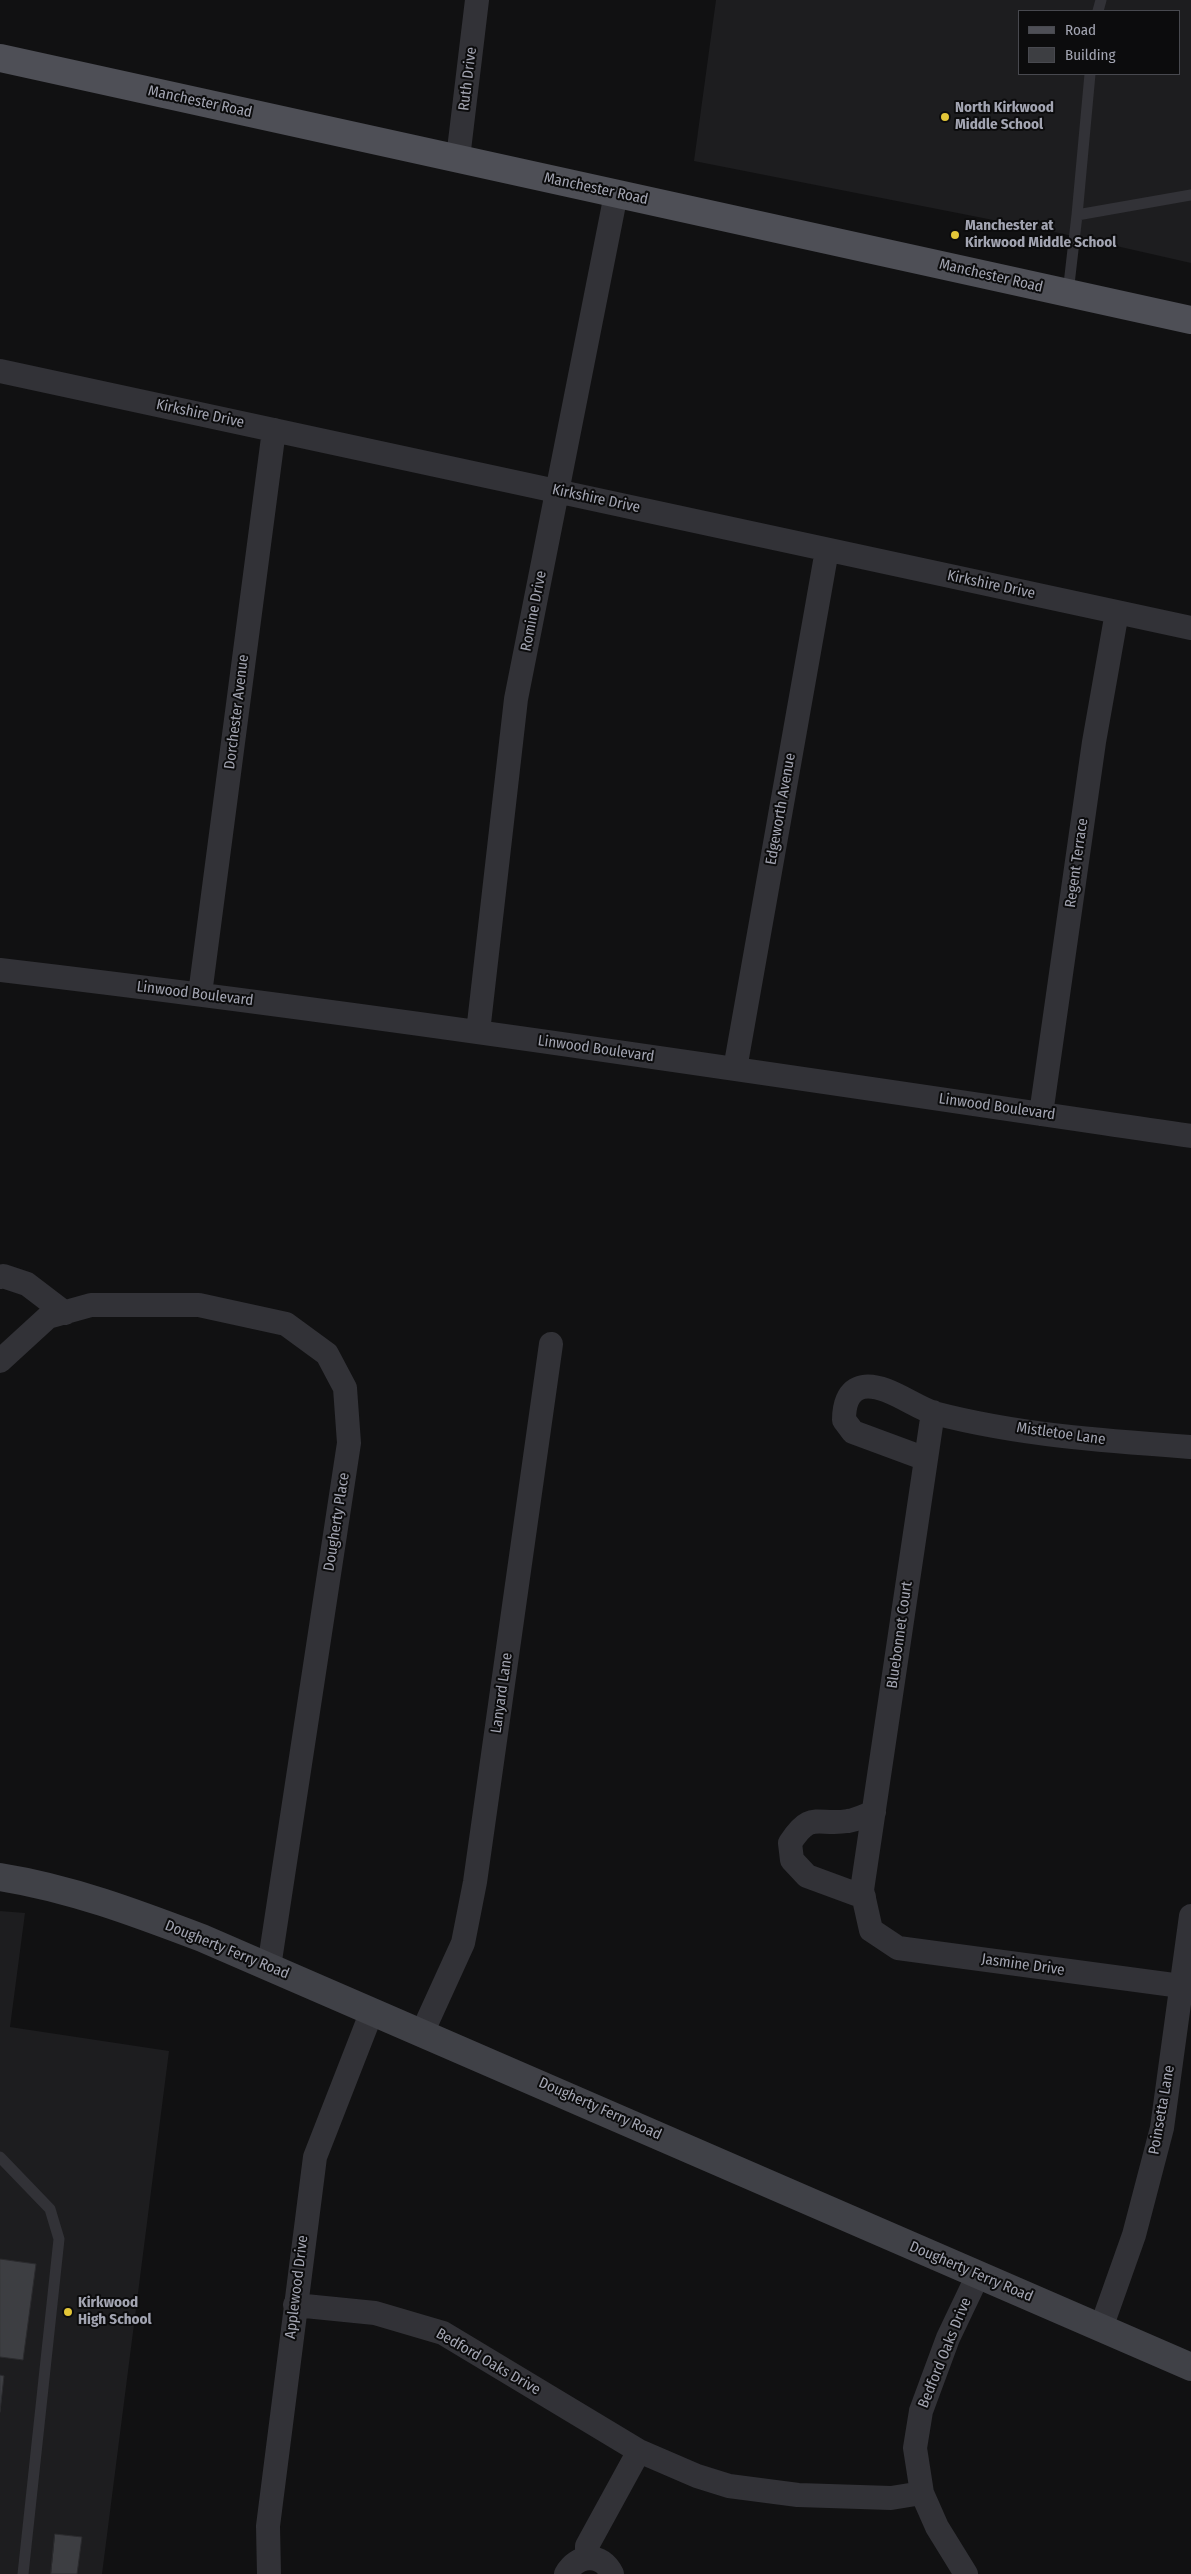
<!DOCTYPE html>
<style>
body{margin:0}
#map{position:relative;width:1191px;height:2574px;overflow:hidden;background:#111112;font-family:"Fira Sans Condensed",sans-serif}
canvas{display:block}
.legend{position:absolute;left:1018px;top:10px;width:162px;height:65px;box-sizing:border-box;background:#0c0c0d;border:1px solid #48494f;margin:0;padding:6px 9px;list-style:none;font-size:15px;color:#a3a5b2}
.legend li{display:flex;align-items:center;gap:10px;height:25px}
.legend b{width:25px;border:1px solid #48494f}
</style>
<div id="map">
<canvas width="1191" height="2574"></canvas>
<ul class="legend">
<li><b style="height:6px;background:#4e4f56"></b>Road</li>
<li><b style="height:14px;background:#3d3e42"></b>Building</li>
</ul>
</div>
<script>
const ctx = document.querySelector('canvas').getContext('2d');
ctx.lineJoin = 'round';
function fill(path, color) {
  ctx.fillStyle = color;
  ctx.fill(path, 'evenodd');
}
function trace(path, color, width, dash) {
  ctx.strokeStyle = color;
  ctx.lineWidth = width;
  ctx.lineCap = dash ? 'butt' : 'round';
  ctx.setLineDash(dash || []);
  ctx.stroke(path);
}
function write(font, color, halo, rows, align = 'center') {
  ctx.font = font + ' "Fira Sans Condensed",sans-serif';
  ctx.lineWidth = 4;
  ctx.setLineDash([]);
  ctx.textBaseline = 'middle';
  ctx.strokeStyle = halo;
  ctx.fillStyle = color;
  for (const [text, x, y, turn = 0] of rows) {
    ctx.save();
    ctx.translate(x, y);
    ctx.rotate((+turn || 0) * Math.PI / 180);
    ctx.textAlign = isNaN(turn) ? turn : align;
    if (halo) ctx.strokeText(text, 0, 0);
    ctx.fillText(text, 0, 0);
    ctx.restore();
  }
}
const built = new Path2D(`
 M716 0H1191V263L1059 233 694 161ZM1020 11H1180V74H1020Z
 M0 1911 25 1913 10 2027 169 2051 102 2574H0Z`);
const building = new Path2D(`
 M0 2259 36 2264 23 2360 0 2357Z
 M0 2375 4 2376 0 2412Z
 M55 2534 82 2537 77 2574H51Z`);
const service = new Path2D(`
 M1098 11 1101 0
 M1077 215 1090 74
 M1068 293 1077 215 1191 195
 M0 2157 50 2209 59 2239 23 2574`);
const minor = new Path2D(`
 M458 158 477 0
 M0 371 1191 628
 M0 970C398 1017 794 1078 1191 1136
 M200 994 274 430
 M478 1032 516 699 616 194
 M735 1069 827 550
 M1041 1114 1094 742 1117 612
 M0 1277 3 1276 27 1284 65 1313
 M0 1361 48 1317 91 1305H199L286 1324 327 1354 345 1388 349 1443 269 1967
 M933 1412 862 1890 871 1930 898 1948 1181 1986
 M926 1459 853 1432 844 1420C844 1407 847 1390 863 1387 885 1383 914 1407 934 1413 1018 1435 1105 1441 1191 1447
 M864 1897 807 1876 792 1860 790 1843C811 1810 817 1826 848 1821 856 1820 866 1815 874 1812
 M422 2033 463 1943 475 1882 551 1344
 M295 2305 375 2313 443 2333 639 2451 697 2476 729 2486 798 2495 891 2498 922 2493 937 2527 966 2574
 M1101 2328 1134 2235 1162 2128 1191 1916
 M922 2493 915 2448 921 2411 948 2338 978 2275
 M587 2558V2546L639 2451
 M269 2574 268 2526 315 2157 372 2011
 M566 2574C577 2554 602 2552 612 2574`);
const secondary = new Path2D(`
 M0 1877C70 1888 136 1913 202 1938L1191 2367`);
const primary = new Path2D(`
 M0 58 1191 320`);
const markers = [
 [945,117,5,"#e3c638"],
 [955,235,5,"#e3c638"],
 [68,2312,5,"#e3c638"]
];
const streetNames = [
 ["Ruth Drive",468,79,-83],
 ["Manchester Road",200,102,12],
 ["Manchester Road",596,189,12],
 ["Manchester Road",991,276,13],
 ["Kirkshire Drive",200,414,12],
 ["Kirkshire Drive",596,499,12],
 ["Kirkshire Drive",991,585,12],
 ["Romine Drive",534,611,-79],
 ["Dorchester Avenue",237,712,-83],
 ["Edgeworth Avenue",781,809,-80],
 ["Regent Terrace",1077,863,-82],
 ["Linwood Boulevard",195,994,7],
 ["Linwood Boulevard",596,1049,8],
 ["Linwood Boulevard",997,1107,8],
 ["Mistletoe Lane",1061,1434,8],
 ["Dougherty Place",337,1522,-81],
 ["Bluebonnet Court",900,1635,-82],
 ["Lanyard Lane",502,1693,-82],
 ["Dougherty Ferry Road",227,1950,22],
 ["Jasmine Drive",1023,1965,8],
 ["Dougherty Ferry Road",600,2109,24],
 ["Poinsetta Lane",1162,2110,-80],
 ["Dougherty Ferry Road",971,2272,23],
 ["Applewood Drive",297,2287,-83],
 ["Bedford Oaks Drive",945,2353,-68],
 ["Bedford Oaks Drive",488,2362,30]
];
const poiNames = [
 ["North Kirkwood",955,108],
 ["Middle School",955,125],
 ["Manchester at",965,226],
 ["Kirkwood Middle School",965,243],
 ["Kirkwood",78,2303],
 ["High School",78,2320]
];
fill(built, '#1d1d1f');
fill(building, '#3d3e42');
trace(building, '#2b2b2e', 1);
trace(service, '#323237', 11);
trace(minor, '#323237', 24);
trace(secondary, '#404147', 28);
trace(primary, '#4e4f56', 28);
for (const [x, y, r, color] of markers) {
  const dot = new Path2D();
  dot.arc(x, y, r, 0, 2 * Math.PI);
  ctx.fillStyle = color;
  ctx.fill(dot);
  trace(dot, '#0c0c0d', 2);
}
write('15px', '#a3a5b2', '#0c0c0d', streetNames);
write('bold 15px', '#a3a5b2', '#0c0c0d', poiNames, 'left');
</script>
